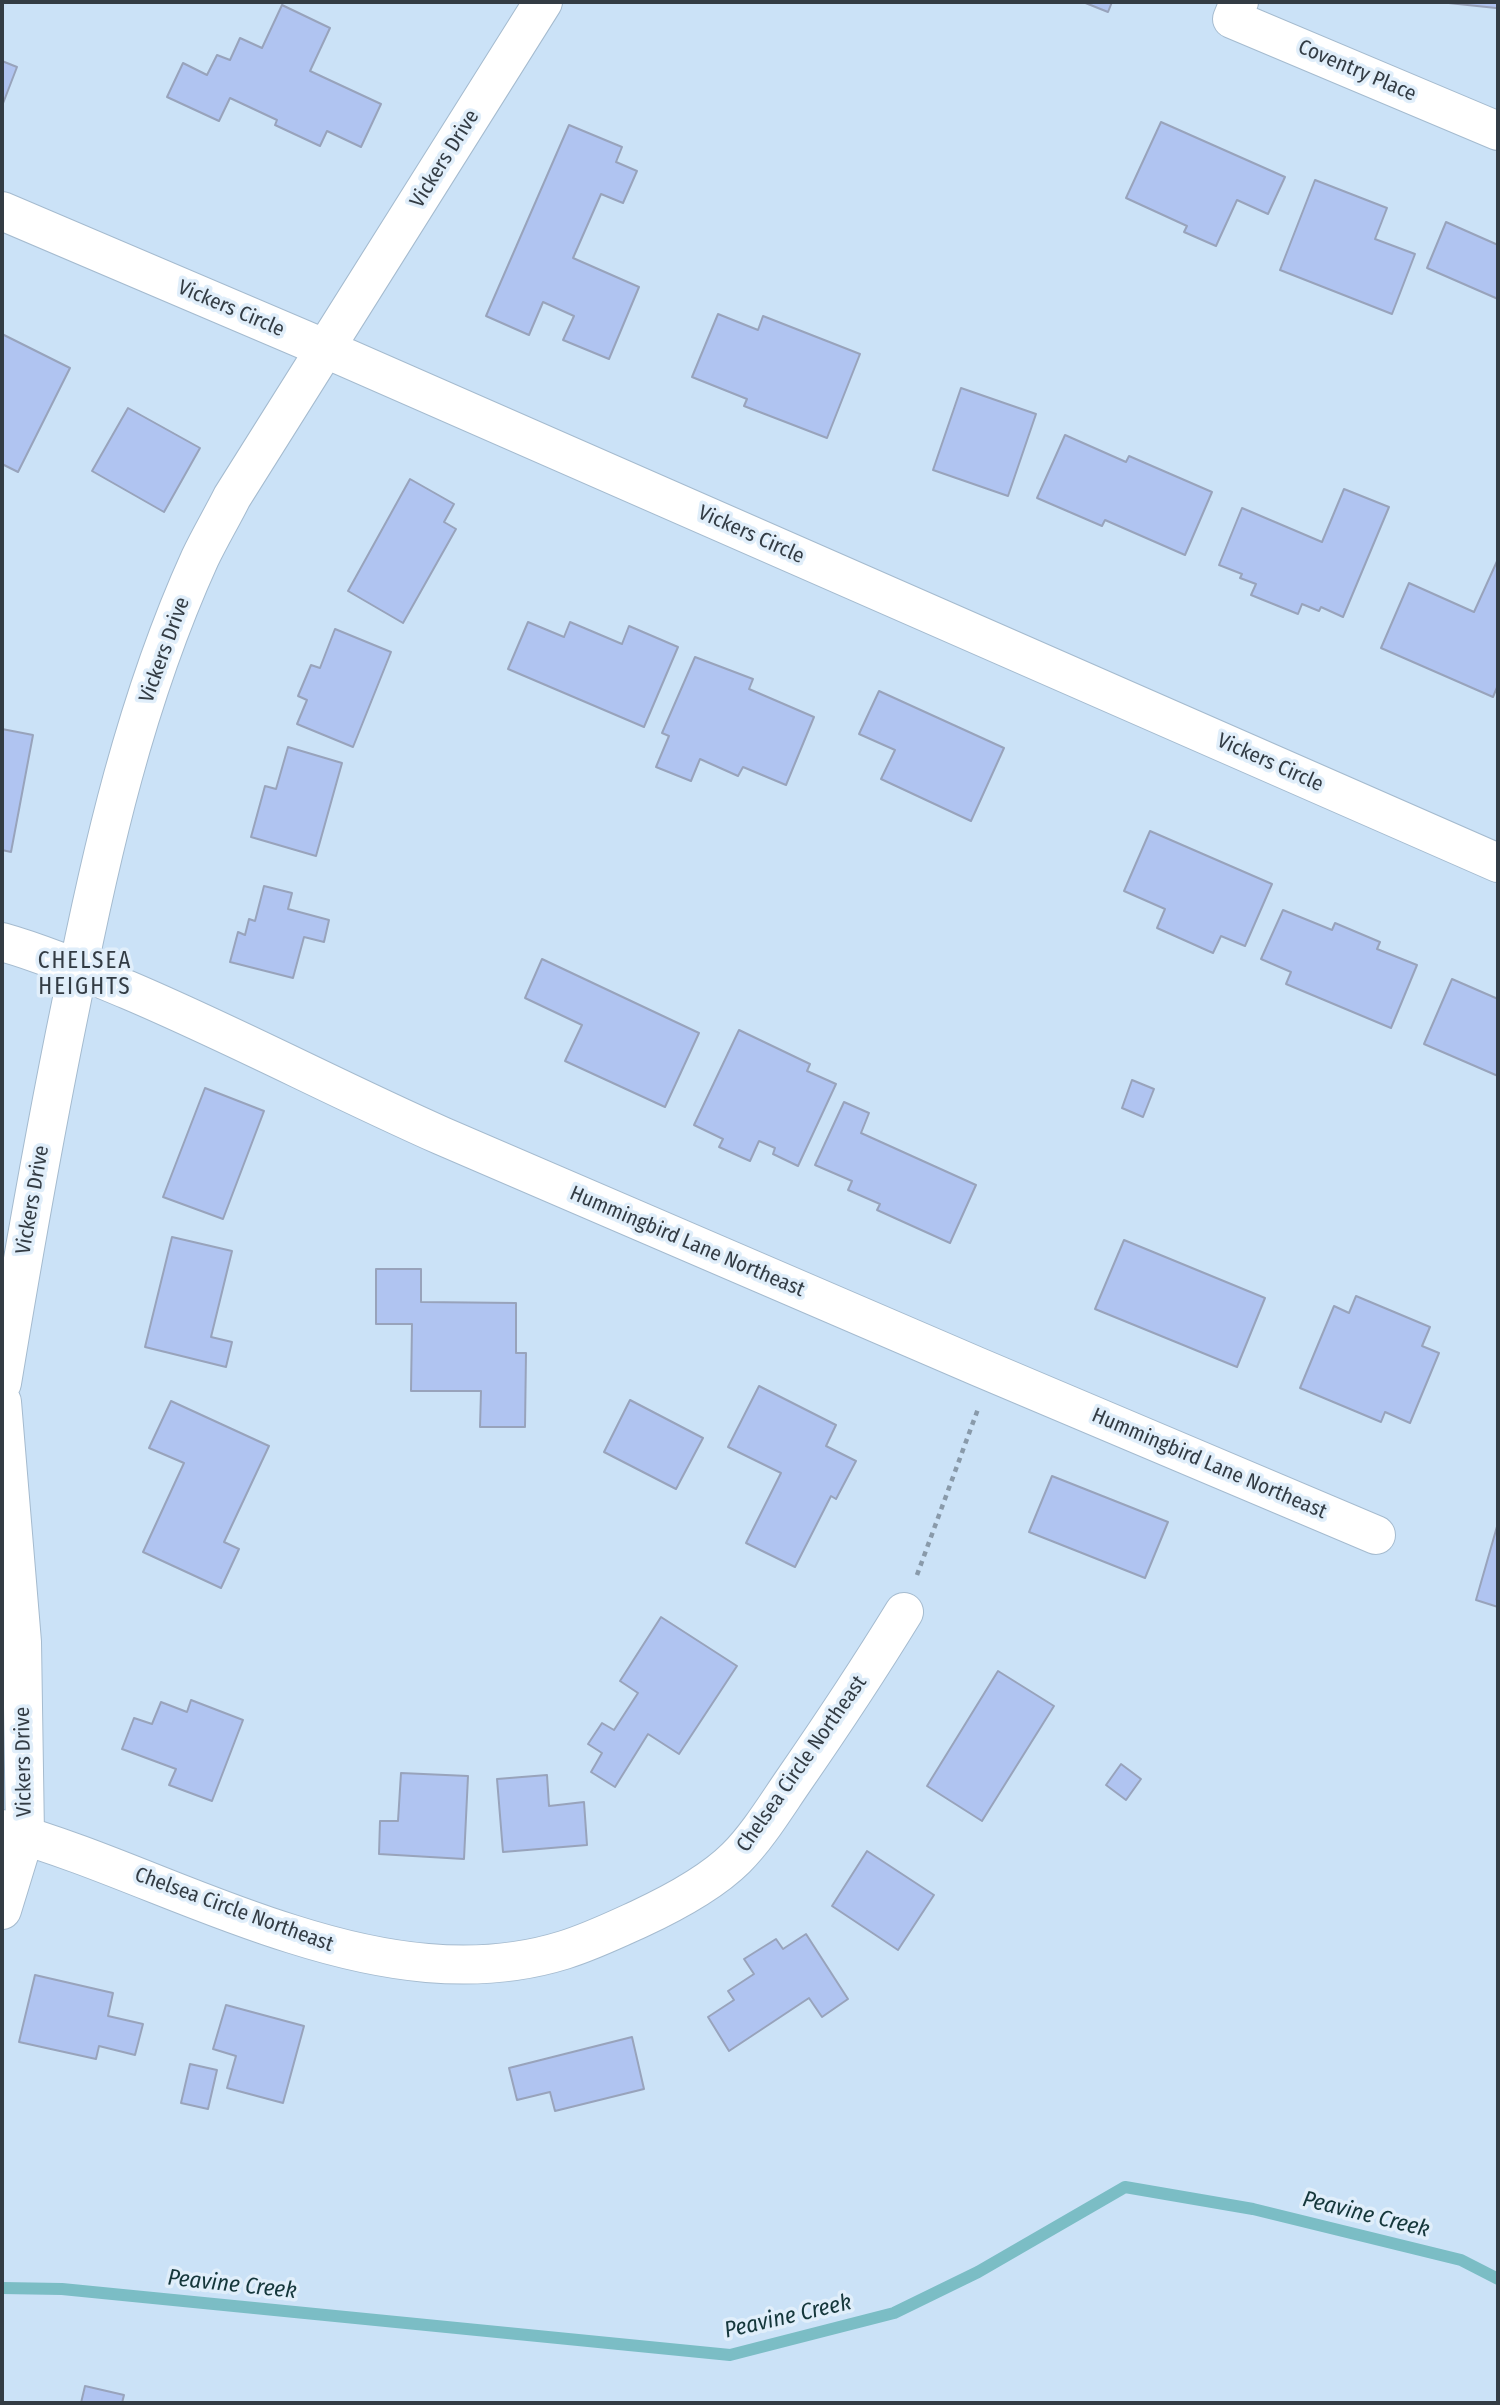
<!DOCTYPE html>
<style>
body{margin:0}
#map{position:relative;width:1500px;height:2405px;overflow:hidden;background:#cbe2f7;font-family:"Fira Sans Condensed",sans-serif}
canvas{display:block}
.frame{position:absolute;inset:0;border:4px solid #333c44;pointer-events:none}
</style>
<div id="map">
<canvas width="1500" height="2405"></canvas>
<div class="frame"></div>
</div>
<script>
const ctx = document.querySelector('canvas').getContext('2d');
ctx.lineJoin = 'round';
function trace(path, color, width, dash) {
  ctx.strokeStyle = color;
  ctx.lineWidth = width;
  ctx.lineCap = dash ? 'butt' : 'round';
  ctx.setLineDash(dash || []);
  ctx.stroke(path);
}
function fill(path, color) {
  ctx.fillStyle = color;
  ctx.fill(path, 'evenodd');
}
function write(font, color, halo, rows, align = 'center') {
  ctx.font = font + ' "Fira Sans Condensed",sans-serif';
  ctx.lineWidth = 7;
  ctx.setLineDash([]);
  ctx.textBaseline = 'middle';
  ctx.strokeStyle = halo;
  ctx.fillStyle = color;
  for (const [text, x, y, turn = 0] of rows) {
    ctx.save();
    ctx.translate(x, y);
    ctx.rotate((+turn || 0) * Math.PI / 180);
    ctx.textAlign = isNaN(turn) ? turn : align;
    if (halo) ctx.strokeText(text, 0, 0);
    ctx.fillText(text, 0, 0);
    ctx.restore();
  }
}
const stream = new Path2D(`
 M2 2288 62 2289 730 2355 894 2313 978 2272 1125 2187 1253 2209 1461 2260 1498 2279`);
const building = new Path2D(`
 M1083 2H1112L1108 12Z
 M1439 2H1498V8H1496Z
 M282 5 330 28 310 71 381 104 361 147 327 131 320 146 275 125 277 120 230 98 219 121 167 97 183 63 207 75 217 55 230 60 240 38 262 48Z
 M2 61 17 67 2 106Z
 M1161 122 1285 177 1268 214 1237 200 1216 246 1184 232 1187 226 1126 198Z
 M569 125 622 147 616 162 637 171 623 203 601 194 573 258 639 287 609 359 563 340 574 316 543 302 529 335 486 316Z
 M1315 180 1387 208 1375 239 1415 254 1392 314 1280 270Z
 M1446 222 1498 245V299L1427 268Z
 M718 314 758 330 763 316 860 354 827 438 744 406 747 399 692 377Z
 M2 334 70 368 18 472 2 464Z
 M961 388 1036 414 1008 496 933 470Z
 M128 408 200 448 164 512 92 471Z
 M1065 435 1126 462 1129 456 1212 492 1185 555 1105 520 1102 526 1037 498Z
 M410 479 454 504 444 522 456 529 403 623 348 591Z
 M1344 489 1389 507 1343 617 1321 607 1319 611 1302 604 1298 614 1251 595 1256 584 1240 578 1242 574 1219 565 1242 508 1322 542Z
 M1498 559V685L1493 697 1381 648 1409 583 1474 612Z
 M528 622 564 637 570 622 622 644 629 626 678 647 644 727 508 669Z
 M335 629 391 652 353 747 297 724 307 700 298 696 311 665 320 668Z
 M695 657 753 679 749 689 814 717 786 785 743 767 738 776 700 759 691 781 656 767 669 736 662 733Z
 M879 691 1004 748 971 821 881 779 895 750 859 734Z
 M2 729 33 735 11 852 2 850Z
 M288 747 342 763 316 856 251 837 265 786 276 789Z
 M1150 831 1272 884 1245 946 1221 936 1213 953 1157 928 1165 909 1124 891Z
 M264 886 292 893 288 909 329 920 324 942 304 937 293 978 230 962 238 932 245 935 249 919 255 921Z
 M1283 910 1332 930 1335 923 1380 942 1377 949 1417 965 1391 1028 1286 984 1291 972 1261 959Z
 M542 959 699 1033 665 1107 565 1061 582 1025 525 998Z
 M1452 979 1498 999V1076L1424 1044Z
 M739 1030 810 1064 807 1071 836 1084 798 1166 773 1154 775 1148 759 1141 750 1161 719 1147 723 1139 694 1125Z
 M1132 1080 1154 1089 1143 1117 1122 1108Z
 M205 1088 264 1111 223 1219 163 1197Z
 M844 1102 869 1113 861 1133 976 1185 950 1243 877 1210 880 1204 848 1190 852 1181 815 1165Z
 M172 1237 232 1251 211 1337 232 1342 226 1367 145 1347Z
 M1124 1240 1265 1298 1237 1367 1095 1309Z
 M376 1269H421V1302L516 1303V1353H526L525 1427H480L481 1391H411L412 1324H376Z
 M1356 1296 1430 1327 1422 1346 1439 1353 1410 1423 1385 1412 1381 1422 1300 1388 1334 1306 1349 1313Z
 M759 1386 836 1425 826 1446 856 1461 836 1499 831 1496 795 1567 746 1543 781 1473 728 1447Z
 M630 1400 703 1438 676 1489 604 1452Z
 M171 1401 269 1446 224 1542 239 1549 221 1588 143 1552 184 1463 149 1448Z
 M1052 1476 1168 1522 1145 1578 1029 1532Z
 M1498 1523V1607L1476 1600Z
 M661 1617 737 1666 679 1754 648 1734 615 1787 591 1772 602 1753 588 1744 602 1723 614 1730 638 1693 620 1681Z
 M998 1671 1054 1706 982 1821 927 1786Z
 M191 1700 243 1720 212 1801 169 1785 176 1769 122 1749 134 1718 152 1724 161 1702 187 1712Z
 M1121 1764 1141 1779 1126 1800 1106 1785Z
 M401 1773 468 1776 464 1859 379 1854 380 1821H398Z
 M547 1775 549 1806 584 1802 587 1845 503 1852 497 1779Z
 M867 1851 934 1895 898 1950 832 1906Z
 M806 1934 848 1999 822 2017 809 1998 729 2051 708 2017 734 2000 728 1991 754 1974 744 1959 776 1939 783 1949Z
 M35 1975 113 1993 108 2016 143 2024 135 2055 99 2046 96 2059 19 2042Z
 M226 2005 304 2026 283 2103 227 2088 236 2056 213 2049Z
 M632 2037 644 2089 555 2111 550 2092 517 2100 509 2068Z
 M190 2064 217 2070 208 2109 181 2103Z
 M85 2386 124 2395 122 2403H81Z`);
const path = new Path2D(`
 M917 1575 978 1409`);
const minor = new Path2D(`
 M1239 2 1232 19 1498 131
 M2 211 326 349 1498 863
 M2 942C45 954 87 973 128 990 234 1035 336 1089 442 1136 752 1271 1064 1404 1376 1535
 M2 1383C23 1256 45 1130 71 1004 101 852 136 699 200 558 210 537 222 517 232 497L543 2
 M2 1402 22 1642 25 1835 2 1910
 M2 1829C101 1857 194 1904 292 1934 380 1962 474 1978 564 1950 590 1942 615 1930 639 1919 669 1905 712 1882 736 1858 758 1836 776 1806 794 1780 832 1725 869 1669 904 1612`);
const streetNames = [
 ["Coventry Place",1357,71,23],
 ["Vickers Drive",445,159,-58],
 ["Vickers Circle",231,309,23],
 ["Vickers Circle",751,535,24],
 ["Vickers Drive",165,650,-70],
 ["Vickers Circle",1270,763,24],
 ["Vickers Drive",33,1200,-80],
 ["Hummingbird Lane Northeast",687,1242,23],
 ["Hummingbird Lane Northeast",1209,1464,23],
 ["Vickers Drive",24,1762,-91],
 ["Chelsea Circle Northeast",802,1764,-55],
 ["Chelsea Circle Northeast",234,1910,20]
];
const neighbourhoodNames = [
 ["CHELSEA",85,962],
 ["HEIGHTS",85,988]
];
const waterNames = [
 ["Peavine Creek",1366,2215,14],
 ["Peavine Creek",232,2285,6],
 ["Peavine Creek",788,2317,-13]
];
trace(stream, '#7bbdc5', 12);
fill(building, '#b0c4f1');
trace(building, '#98a3bb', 2);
trace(minor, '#a5bbcf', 40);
trace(path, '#899aaa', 4.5, [5, 5]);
trace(minor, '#fff', 38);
write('21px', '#333c44', '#e0eefa', streetNames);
ctx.letterSpacing = '2px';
write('23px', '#333c44', '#e0eefa', neighbourhoodNames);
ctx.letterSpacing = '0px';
write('italic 23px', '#15373b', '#e0eefa', waterNames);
</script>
